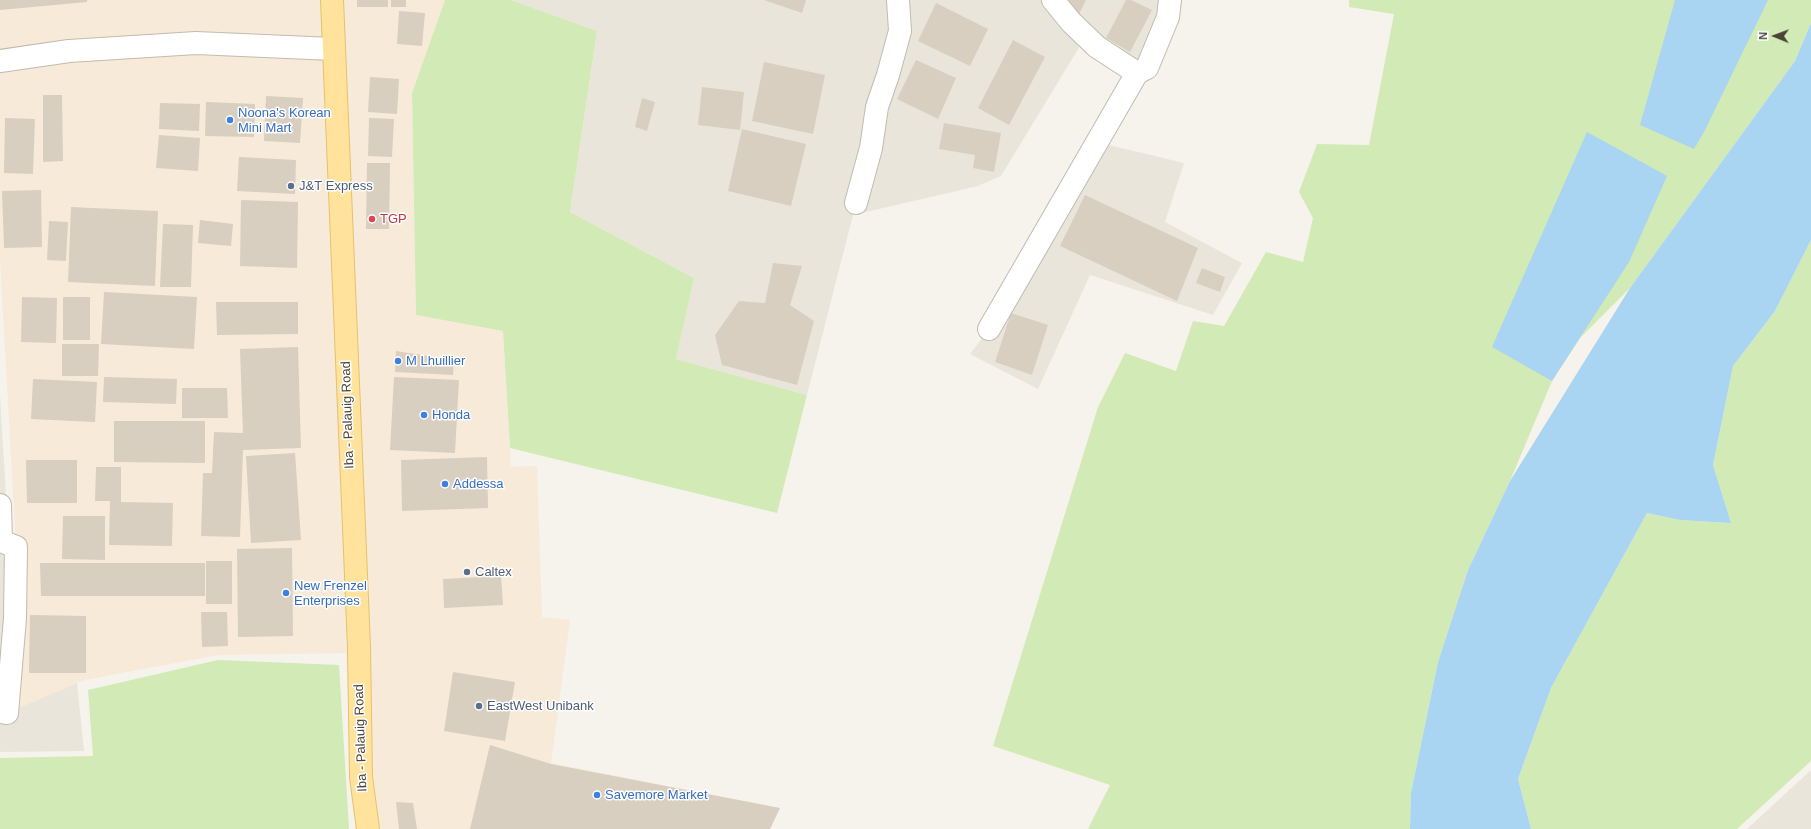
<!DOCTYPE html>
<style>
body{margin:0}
#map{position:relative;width:1811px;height:829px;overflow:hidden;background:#f6f3ec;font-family:Arial,sans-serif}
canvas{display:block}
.north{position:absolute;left:1755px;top:16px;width:40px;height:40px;-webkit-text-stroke:3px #fff;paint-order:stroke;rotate:271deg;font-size:11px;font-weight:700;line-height:16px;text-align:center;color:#4b4439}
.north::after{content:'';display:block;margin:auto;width:14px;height:18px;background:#4b4439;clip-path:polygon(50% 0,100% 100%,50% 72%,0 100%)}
</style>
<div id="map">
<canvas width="1811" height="829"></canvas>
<div class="north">N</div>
</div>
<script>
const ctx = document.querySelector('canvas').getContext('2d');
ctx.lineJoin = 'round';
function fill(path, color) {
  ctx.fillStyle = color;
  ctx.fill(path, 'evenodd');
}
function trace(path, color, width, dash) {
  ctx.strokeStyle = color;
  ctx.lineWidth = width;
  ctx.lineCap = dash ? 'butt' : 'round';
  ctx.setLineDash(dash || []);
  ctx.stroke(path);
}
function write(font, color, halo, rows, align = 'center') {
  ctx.font = font + ' Arial,sans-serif';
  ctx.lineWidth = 3;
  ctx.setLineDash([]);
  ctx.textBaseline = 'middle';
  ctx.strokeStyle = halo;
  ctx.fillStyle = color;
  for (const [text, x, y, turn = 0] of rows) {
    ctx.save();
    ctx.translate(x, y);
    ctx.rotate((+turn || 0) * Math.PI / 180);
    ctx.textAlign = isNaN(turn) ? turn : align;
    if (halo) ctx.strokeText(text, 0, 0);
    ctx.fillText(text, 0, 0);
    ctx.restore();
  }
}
const residential = new Path2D(`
 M511 0H1170L1147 68 1080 46 1001 176 978 186 853 215 807 395 676 359 694 278 570 212 597 31Z
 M1109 145 1184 163 1165 222 1242 263 1213 315 1090 275 1038 389 970 354 989 329Z
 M0 395 9 546 0 693Z
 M77 683 84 751 0 752V708Z
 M1811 770V829H1747Z`);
const commercial = new Path2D(`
 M0 0H445L412 93 416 315 503 331 511 467 537 466 542 617 570 620 551 763 780 808 770 829H357L351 781 346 653 218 655 85 680 7 713 16 547 0 260Z`);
const green = new Path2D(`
 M445 0H511L597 31 570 212 694 278 676 359 807 395 777 513 510 448 503 331 416 315 412 93Z
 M1349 0H1811V23L1795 61 1630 288 1580 338 1552 381 1510 481 1468 570 1438 662 1411 793 1410 829H1088L1110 785 993 746 1098 407 1125 353 1176 371 1193 321 1224 326 1266 252 1303 262 1313 218 1299 192 1317 144 1369 145 1394 14 1349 7Z
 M1811 240V761L1737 829H1531L1518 779 1551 688 1647 513 1680 520 1731 523 1713 465 1733 366 1775 311Z
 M218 660 339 665 349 829H0V758L93 756 88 690Z`);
const water = new Path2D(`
 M1675 0H1768L1704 132 1694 149 1640 125Z
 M1811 23V240L1775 311 1733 366 1713 465 1731 523 1680 520 1647 513 1551 688 1518 779 1531 829H1410L1411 793 1438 662 1468 570 1510 481 1630 288 1795 61Z
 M1587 132 1667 176 1629 262 1552 381 1492 347Z`);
const building = new Path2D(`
 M0 0H87V2L0 10Z
 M357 0H388V7H357Z
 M391 0H406V7H391Z
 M764 0H806L802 13Z
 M1062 0H1086L1078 16Z
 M1126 0H1131L1152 10 1130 52 1106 38Z
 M936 3 988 29 970 66 918 41Z
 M399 11 425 13 422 46 397 44Z
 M1013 40 1045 57 1009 125 978 108Z
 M916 60 956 78 938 119 897 99Z
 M764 62 825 75 813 134 752 121Z
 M370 77 399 79 397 114 368 112Z
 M702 87 744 92 740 130 698 125Z
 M43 95H62L63 161 43 162Z
 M266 96 303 98 300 143 264 141Z
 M642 98 655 102 647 131 635 127Z
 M206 102 255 104 254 137 205 136Z
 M160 103 200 104 199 131 159 129Z
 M5 118 35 119 33 174 4 173Z
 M369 118 394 119 392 157 368 156Z
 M944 123 1001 133 994 172 973 168 975 155 939 149Z
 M742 129 806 144 791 206 728 191Z
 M159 135 200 138 198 171 156 168Z
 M239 157 296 160 295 194 237 191Z
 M367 163H390L389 229H366Z
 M41 190 42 247 4 248 2 191Z
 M1085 195 1198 248 1177 301 1060 246Z
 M241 200 298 202 297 268 240 266Z
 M71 207 158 211 155 286 68 282Z
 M200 220 233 224 231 246 198 243Z
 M49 221 68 222 66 261 47 260Z
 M163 224 193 225 191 287H160Z
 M773 263 802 266 790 305 814 321 797 385 722 365 715 335 739 301 765 303Z
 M1202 268 1225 277 1220 292 1196 283Z
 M104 292 197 297 194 349 101 344Z
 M22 297 57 298 56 343 21 342Z
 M63 297H90V340H63Z
 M216 302H298V334L217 335Z
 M1011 313 1048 325 1032 375 995 362Z
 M62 344H99L98 376H62Z
 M298 347 301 448 243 450 240 537 201 536 203 473H212L214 432 243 433 240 349Z
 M396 351 454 360 453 375 395 372Z
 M104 377 177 379 176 404 103 402Z
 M394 377 459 380 455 453 390 450Z
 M33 379 97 382 95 422 31 419Z
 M182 388H227L228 418H182Z
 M114 421H205V463L114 462Z
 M295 453 301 540 251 543 246 456Z
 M487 457 488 508 402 511 401 460Z
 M26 460H77V503H27Z
 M96 467H121V502L173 503 172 546 109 545 110 501H95Z
 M63 516H105V560L62 559Z
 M292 548 293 636 238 637 237 549Z
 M206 561H232V604H206Z
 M40 563H205V596H41Z
 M501 576 503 605 444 608 443 579Z
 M201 612H227L228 646 202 647Z
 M30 615 86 616V673H29Z
 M453 672 515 682 505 741 444 731Z
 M490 745 551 764 780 808 770 829H470Z
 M396 802 413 803 417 829H399Z`);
const minor = new Path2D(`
 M1053 0 1071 22 1097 47 1137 73 1147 68 1168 17 1170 0
 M0 61 69 51 196 43 333 49
 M856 203 871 148 877 107 888 75 900 31 898 0
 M989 329 1137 73
 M0 505 1 541 16 547 15 618 7 713 0 712`);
const major = new Path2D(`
 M332 0 359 647 361 777 368 829`);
const markers = [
 [230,120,4,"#3f7fe0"],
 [291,186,4,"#5c6f8a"],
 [372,219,4,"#e0444e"],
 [398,361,4,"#3f7fe0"],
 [424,415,4,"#3f7fe0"],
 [445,484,4,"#3f7fe0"],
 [467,572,4,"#5c6f8a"],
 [286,593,4,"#3f7fe0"],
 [479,706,4,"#5c6f8a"],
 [597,795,4,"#3f7fe0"]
];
const shopNames = [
 ["Noona's Korean",238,113],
 ["Mini Mart",238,128],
 ["M Lhuillier",406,361],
 ["Honda",432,415],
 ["Addessa",453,484],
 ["New Frenzel",294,586],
 ["Enterprises",294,601],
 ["Savemore Market",605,795]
];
const serviceNames = [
 ["J&T Express",299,186],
 ["Caltex",475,572],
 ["EastWest Unibank",487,706]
];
const healthNames = [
 ["TGP",380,219]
];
const streetNames = [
 ["Iba - Palauig Road",348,415,-92],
 ["Iba - Palauig Road",361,738,-92]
];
fill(residential, '#eae5da');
fill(commercial, '#f7ead8');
fill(green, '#d2eab5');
fill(water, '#a9d4f2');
fill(building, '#d8cfc1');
trace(minor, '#c2bbae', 24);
trace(major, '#e6c16a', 24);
trace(minor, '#fff', 22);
trace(major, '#ffe39c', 22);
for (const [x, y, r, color] of markers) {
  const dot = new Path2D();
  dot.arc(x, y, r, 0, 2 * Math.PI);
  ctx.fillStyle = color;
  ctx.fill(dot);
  trace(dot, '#fff', 1.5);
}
write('13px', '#366cbe', '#fff', shopNames, 'left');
write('13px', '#4e5e75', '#fff', serviceNames, 'left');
write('13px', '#be3a42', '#fff', healthNames, 'left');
write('13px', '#4b4439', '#fff', streetNames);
</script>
